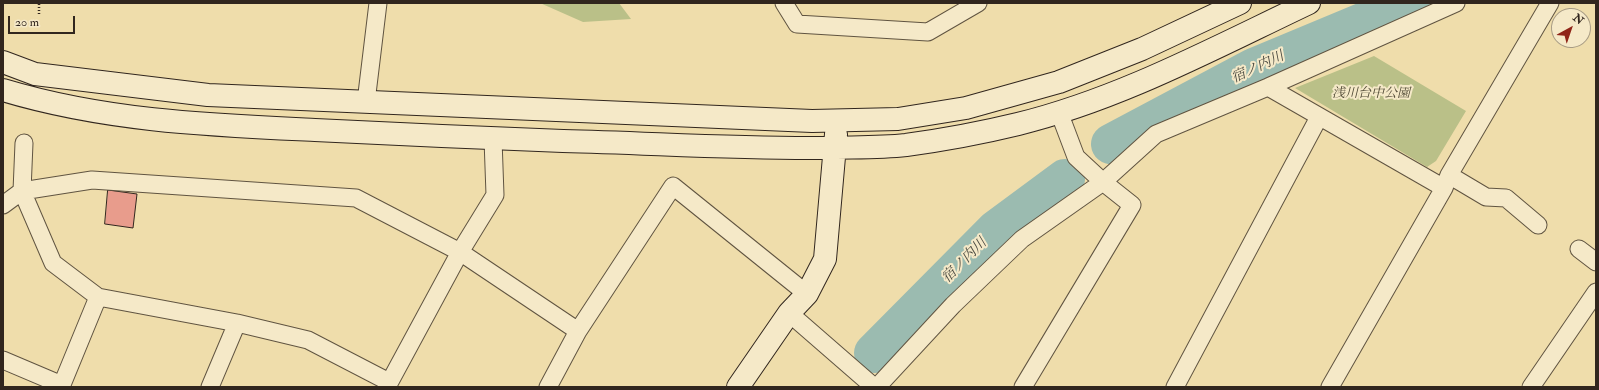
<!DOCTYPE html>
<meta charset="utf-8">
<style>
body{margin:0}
#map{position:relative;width:1599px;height:390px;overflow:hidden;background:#efddab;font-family:"IM FELL Double Pica",serif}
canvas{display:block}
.frame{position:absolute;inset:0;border:4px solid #31261e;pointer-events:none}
.north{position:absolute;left:1551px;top:8px;width:40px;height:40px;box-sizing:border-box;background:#f5e9c8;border:1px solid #a79b84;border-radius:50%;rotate:40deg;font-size:11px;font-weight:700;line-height:16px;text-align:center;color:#31261e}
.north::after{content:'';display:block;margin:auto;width:14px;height:18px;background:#8f2418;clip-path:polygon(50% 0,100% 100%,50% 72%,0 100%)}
.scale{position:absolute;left:8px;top:16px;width:67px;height:18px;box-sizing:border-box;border:2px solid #31261e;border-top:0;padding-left:5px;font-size:12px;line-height:14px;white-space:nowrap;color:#31261e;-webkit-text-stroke:3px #f5e9c8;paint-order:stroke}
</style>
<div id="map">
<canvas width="1599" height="390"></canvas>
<div class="frame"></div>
<div class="north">N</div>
<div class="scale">20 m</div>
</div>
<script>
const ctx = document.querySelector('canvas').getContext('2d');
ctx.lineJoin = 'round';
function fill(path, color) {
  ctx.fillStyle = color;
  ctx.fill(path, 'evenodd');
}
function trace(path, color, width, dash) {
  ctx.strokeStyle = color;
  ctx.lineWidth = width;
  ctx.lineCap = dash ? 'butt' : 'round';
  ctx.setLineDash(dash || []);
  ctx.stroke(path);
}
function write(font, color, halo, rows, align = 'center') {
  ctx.font = font + ' "IM FELL Double Pica","Noto Serif JP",serif';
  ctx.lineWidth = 4;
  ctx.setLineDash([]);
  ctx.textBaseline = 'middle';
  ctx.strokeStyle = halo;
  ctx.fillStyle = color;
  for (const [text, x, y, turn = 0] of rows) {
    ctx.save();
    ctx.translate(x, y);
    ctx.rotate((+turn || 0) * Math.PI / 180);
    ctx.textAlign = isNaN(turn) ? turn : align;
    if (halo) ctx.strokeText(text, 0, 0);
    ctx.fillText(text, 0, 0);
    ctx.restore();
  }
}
const green = new Path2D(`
 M540 3H619L631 19 583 22Z
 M1374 56 1466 111 1436 161 1427 167 1295 88Z`);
const river = new Path2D(`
 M1111 144 1254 68 1410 3
 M874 353 996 230 1065 179`);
const building = new Path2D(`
 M108 190 137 194 133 228 105 224Z`);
const path = new Path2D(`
 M39 14V3`);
const street = new Path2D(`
 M784 3 797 24 928 32 978 3
 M1268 87 1444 188
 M366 102 378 3
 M24 143 22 191 53 263 98 297 237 323 308 340 389 382
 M1449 175 1486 197 1506 198 1538 225
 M3 205 22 191 92 180 356 198 460 252 578 331
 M1579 249 1596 262
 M789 313 874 387
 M3 360 62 385
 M61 387 98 297
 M210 387 237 323
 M387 387 460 252 495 195 493 139
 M548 387 578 331 673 186 807 294
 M877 387 953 305 1022 239 1103 182 1156 134 1268 87 1456 3
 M1023 387 1132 205 1103 182 1076 157 1059 112
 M1175 387 1319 117
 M1330 387 1444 188 1449 175 1550 3
 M1531 387 1596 292`);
const secondary = new Path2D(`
 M3 62 35 74 208 95 812 121 898 119 966 108 1059 82 1142 49 1240 3
 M3 90C106 121 209 125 315 130 398 134 480 138 563 141 651 143 738 149 825 148 852 147 879 148 906 145 943 140 981 133 1018 124 1120 99 1214 48 1309 3
 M738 387 789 313 807 294 825 259 836 134`);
const parkNames = [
 ["浅川台中公園",1371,94]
];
const waterNames = [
 ["宿ノ内川",1258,68,-25],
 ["宿ノ内川",965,261,-45]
];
fill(green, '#bac088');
trace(river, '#9bbbb0', 40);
fill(building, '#e89c8c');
trace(building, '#31261e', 1);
trace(street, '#605441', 19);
trace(secondary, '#31261e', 24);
trace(path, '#31261e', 2.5, [1, 2]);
trace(street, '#f5e9c8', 17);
trace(secondary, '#f5e9c8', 22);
write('italic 13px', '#534c38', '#f5e9c8', parkNames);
write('italic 14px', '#4c4b42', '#f5e9c8', waterNames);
</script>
